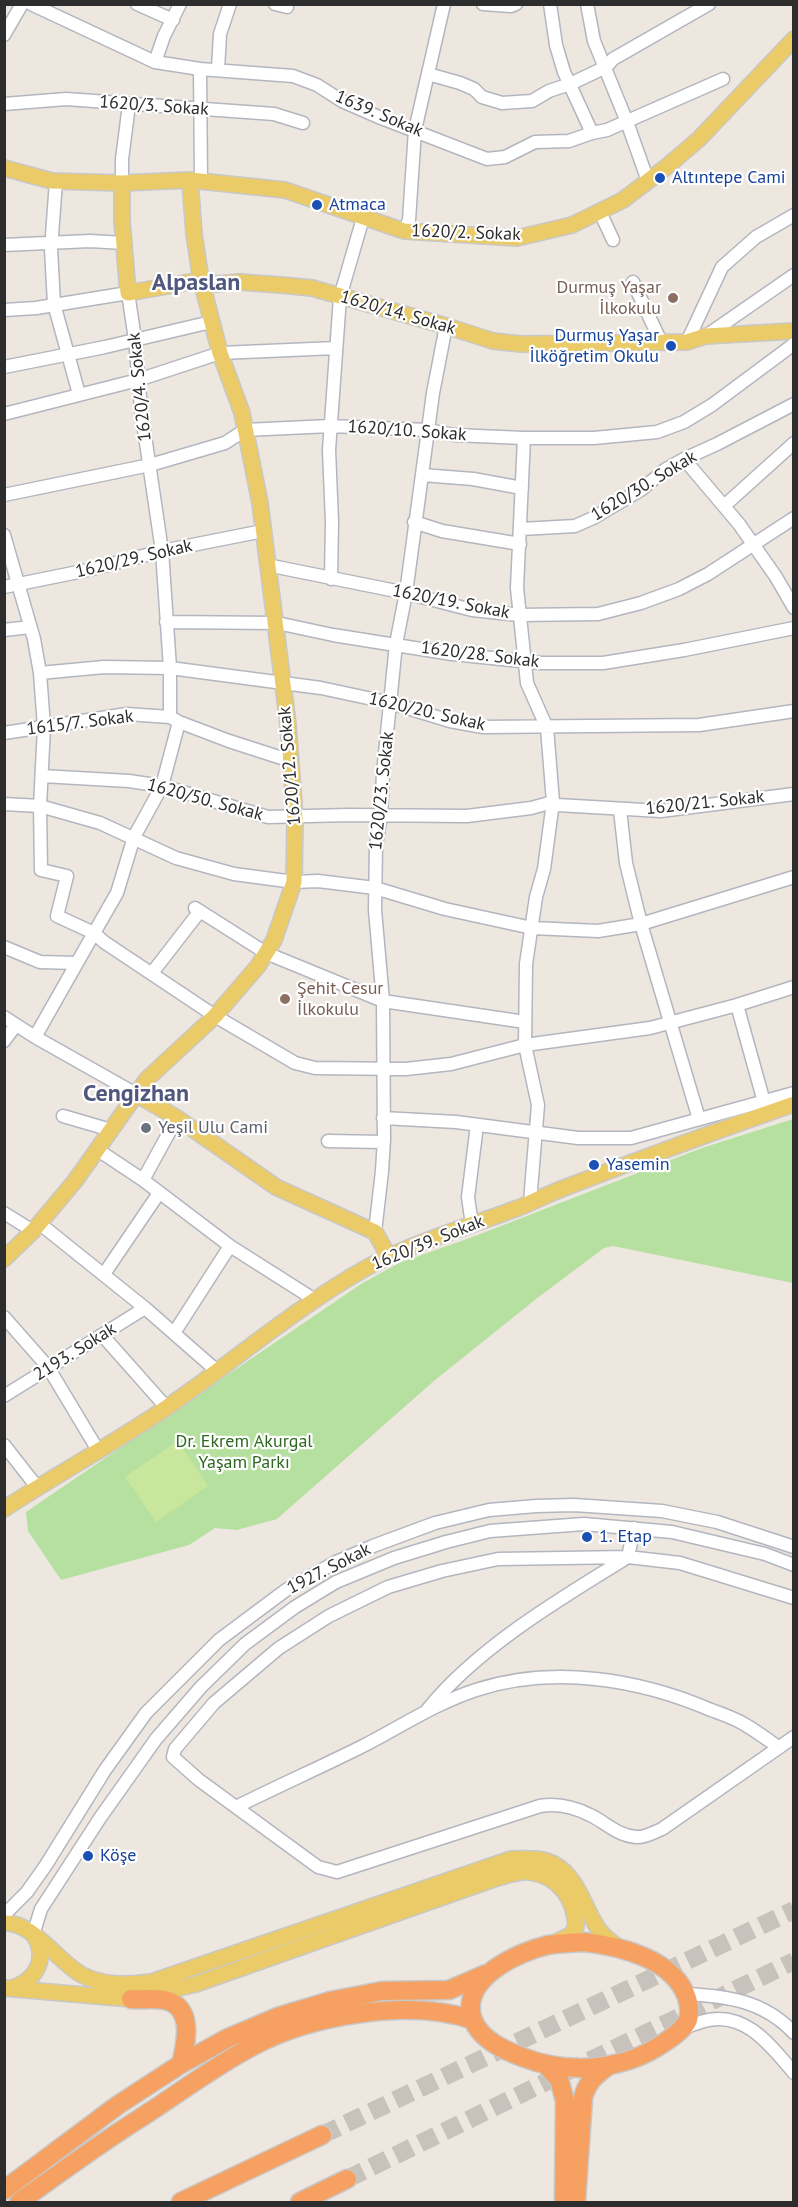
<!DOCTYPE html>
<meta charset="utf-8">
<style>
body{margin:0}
#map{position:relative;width:798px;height:2207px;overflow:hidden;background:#ede7e0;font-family:"PT Sans",sans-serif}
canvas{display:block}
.frame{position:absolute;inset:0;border:6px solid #2d2d2d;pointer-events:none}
</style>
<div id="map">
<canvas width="798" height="2207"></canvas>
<div class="frame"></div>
</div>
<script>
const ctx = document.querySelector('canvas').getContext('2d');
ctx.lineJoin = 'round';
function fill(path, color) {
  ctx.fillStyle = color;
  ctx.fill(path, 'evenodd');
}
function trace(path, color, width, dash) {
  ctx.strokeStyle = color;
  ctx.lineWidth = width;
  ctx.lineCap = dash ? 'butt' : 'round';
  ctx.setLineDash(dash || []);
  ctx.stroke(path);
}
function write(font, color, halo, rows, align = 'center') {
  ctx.font = font + ' "PT Sans",sans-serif';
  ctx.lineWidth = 4.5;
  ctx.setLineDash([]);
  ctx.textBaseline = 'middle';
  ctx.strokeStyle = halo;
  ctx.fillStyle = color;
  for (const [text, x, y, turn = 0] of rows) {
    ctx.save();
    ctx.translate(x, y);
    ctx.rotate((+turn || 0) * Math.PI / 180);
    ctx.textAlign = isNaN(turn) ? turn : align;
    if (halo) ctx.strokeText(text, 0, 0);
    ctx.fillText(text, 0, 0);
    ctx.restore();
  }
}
const green = new Path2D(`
 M793 1119V1283L613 1246 604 1248 536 1299 434 1381 277 1519 237 1530 215 1528 189 1545 61 1580 28 1531 26 1512 361 1284 399 1263 470 1238 702 1148Z`);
const pitch = new Path2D(`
 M178 1441 208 1486 156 1522 125 1477Z`);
const highwayTunnel = new Path2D(`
 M322 2135 794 1910
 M347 2179 794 1961`);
const minor = new Path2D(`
 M31 4 155 62 200 69 293 76 317 85 342 101 381 118 487 159 505 157 535 142 569 141 592 133 607 130 723 79
 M137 4 173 20
 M275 4 287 7
 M483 4 511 6 516 4
 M550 4 556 45 564 72 592 133
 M587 4 594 41 627 122 648 181
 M4 35 22 4
 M155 62 164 36 180 4
 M200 69 201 181
 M218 69 220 34 230 4
 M428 74 460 83 474 89 482 97 502 103 532 101 549 91 570 84 606 67 613 59 709 4
 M4 104 66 99 274 114 303 123
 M56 181 51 249 54 304 79 394
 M122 183V159L129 105
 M600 212 613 240
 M404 231 409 220 415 130 444 4
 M4 245 90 241 124 243
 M633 282 661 342
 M4 310 36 308 128 293 135 339 141 409 162 551 170 668V717
 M706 336 794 275
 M687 342 722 267 756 237 794 215
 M4 367 105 347 211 322
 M4 414 138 380 220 353 336 348
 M524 438 517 588 527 683 547 728 553 802 544 869 536 897 526 964 525 1045 538 1105 530 1202
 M684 459 739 524 776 577 794 608
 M422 475 473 479 522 488
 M4 495 150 465 225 443 245 430 330 426 428 430 454 435 524 438H594L657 432 684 422 712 405 794 344
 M724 506 794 443
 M414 522 442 531 520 544
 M521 529 575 526 593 518 642 489 666 469 684 459 717 444 794 404
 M4 535 34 639 40 673 44 727 40 806 41 870 67 876 57 916 94 933 117 893 134 837 162 786 179 722
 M267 565 406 593 472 610 519 615 598 614 641 603 679 589 708 574 794 518
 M331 579 332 522 329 450 340 297 363 218
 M4 587 88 570 162 551 263 531
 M166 622 277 623 333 635 452 654 541 663H603L684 650 794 628
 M4 630 30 627
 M40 673 104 667 170 668 321 688 391 703 450 721 483 727 699 725 794 711
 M4 733 127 714 170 717 179 722 229 741 291 761
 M42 776 129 781 162 786 268 817 349 815 467 816 531 808 553 802 557 805 661 811 794 794
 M4 804 40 806 100 823 176 858 234 874 294 882 318 881 375 888 445 909 532 928 598 931 641 924 794 877
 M620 810 626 863 641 924 699 1119
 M195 908 266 953 383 1001 525 1022
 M4 947 40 962 76 963
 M152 973 200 911
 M737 1005 764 1102
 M4 1017 35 1037 136 1094
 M35 1037 94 933 104 942 215 1016 295 1063 315 1068 406 1069 451 1064 525 1045 650 1028 737 1005 794 987
 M4 1041 16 1025
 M63 1116 111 1130
 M383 1118 456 1122 578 1138H631L794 1093
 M328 1141 384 1142
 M98 1150 143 1180 230 1246 315 1300
 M143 1180 177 1118
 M4 1213 33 1231
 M39 1223 145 1308 217 1371
 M472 1225 468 1197 477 1125
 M375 1232 382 1171 384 1139 383 1001 375 910 376 845 381 816 383 773 396 644 406 593 433 393 446 326
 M104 1274 159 1193
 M4 1317 48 1367 99 1452
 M174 1333 230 1246
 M103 1336 166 1407
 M4 1396 145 1308
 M4 1445 37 1487
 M794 1598 680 1563 628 1557 498 1559 442 1571 388 1587 329 1616 279 1648 214 1703 175 1749 173 1757 199 1780 318 1867 337 1872 540 1806C557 1803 574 1807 590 1815 605 1822 618 1836 636 1837 645 1838 654 1832 662 1829L794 1737
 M428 1709C477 1648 561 1598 628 1557L634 1528
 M236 1807C278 1786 321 1767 363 1746 400 1727 436 1703 476 1690 553 1665 639 1679 711 1710 722 1714 734 1718 744 1724 756 1731 767 1739 778 1747
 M4 1915 27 1892 46 1865 105 1770 146 1713 219 1640 286 1590 334 1563 373 1546 435 1523 489 1510 536 1506 574 1505 662 1511 717 1522 794 1547
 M33 1935 41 1909 100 1818 156 1739 201 1687 245 1644 295 1607 336 1582 394 1558 446 1542 490 1531 584 1524 672 1532 765 1554 794 1565
 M686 1994C728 1996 764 2001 794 2033
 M682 2029C689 2026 697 2023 704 2021 745 2010 771 2046 794 2073`);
const major = new Path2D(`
 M4 168 52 181 122 183 190 180 285 190 404 231 517 238 572 225 623 200 665 168 699 139 794 39
 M122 183V221L128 293 201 280 217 284 240 282 281 285 312 288 446 326 493 341 521 344 687 342 706 336 794 331
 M136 1094 177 1118 276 1187 375 1232 389 1257
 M4 1259 33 1231 75 1181 147 1079 215 1016 258 966 274 940 294 882 295 818 288 724 260 503 242 413 220 353 201 280 194 234 190 180
 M4 1509C57 1474 113 1444 166 1408 233 1362 295 1308 366 1268 414 1242 467 1227 518 1208 533 1202 548 1194 564 1188 640 1159 716 1131 794 1104
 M4 1923C32 1921 58 1962 82 1975 104 1986 127 1985 151 1982L511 1859C525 1859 541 1857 554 1864 579 1878 584 1909 599 1930 605 1938 612 1943 620 1948
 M4 1988 131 1999 196 1984 497 1878C506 1876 519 1870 529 1872 558 1875 575 1899 576 1927L571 1935 554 1943
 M12 1988C35 1981 48 1960 35 1937`);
const highway = new Path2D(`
 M584 1942C620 1946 674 1959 687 1998 689 2004 690 2013 688 2020 684 2029 674 2036 665 2042 624 2071 568 2075 522 2057 504 2050 481 2040 473 2020 458 1979 518 1952 548 1945 560 1943 572 1943 584 1942Z
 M131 1999C141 2000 154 1998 164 2000 195 2006 186 2044 181 2064
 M545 2064 559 2079 565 2101 564 2202
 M4 2190 118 2105 181 2064 228 2038 280 2016 330 2001 382 1991 449 1990 486 1974
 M19 2202C57 2175 95 2147 134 2122 174 2097 211 2068 253 2046 311 2015 411 1998 473 2020
 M181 2202 322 2135
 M300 2202 347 2179
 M576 2202 583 2098C587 2082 595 2075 608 2066`);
const markers = [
 [660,178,6,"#1a4fb4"],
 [317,205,6,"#1a4fb4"],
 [673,298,6,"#8d6e63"],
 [671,346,6,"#1a4fb4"],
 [285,999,6,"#8d6e63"],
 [146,1128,6,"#6b7280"],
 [594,1165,6,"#1a4fb4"],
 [587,1537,6,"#1a4fb4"],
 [88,1856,6,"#1a4fb4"]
];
const streetNames = [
 ["1620/3. Sokak",154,106,4],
 ["1639. Sokak",379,114,23],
 ["1620/2. Sokak",466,233,2],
 ["1620/14. Sokak",398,313,16],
 ["1620/4. Sokak",140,387,-96],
 ["1620/10. Sokak",407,431,4],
 ["1620/30. Sokak",644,486,-31],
 ["1620/29. Sokak",134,559,-13],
 ["1620/19. Sokak",451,602,11],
 ["1620/28. Sokak",480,655,7],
 ["1620/20. Sokak",427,712,13],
 ["1615/7. Sokak",80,723,-7],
 ["1620/12. Sokak",290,766,-95],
 ["1620/23. Sokak",382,791,-84],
 ["1620/50. Sokak",205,800,15],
 ["1620/21. Sokak",705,803,-6],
 ["1620/39. Sokak",428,1243,-22],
 ["2193. Sokak",75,1352,-32],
 ["1927. Sokak",329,1569,-27]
];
const transitNames = [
 ["Altıntepe Cami",672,178],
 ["Atmaca",329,205],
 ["Durmuş Yaşar",659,336,"right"],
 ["İlköğretim Okulu",659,357,"right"],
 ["Yasemin",606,1165],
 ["1. Etap",599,1537],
 ["Köşe",100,1856]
];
const educationNames = [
 ["Durmuş Yaşar",661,288],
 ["İlkokulu",661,309],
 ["Şehit Cesur",297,989,"left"],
 ["İlkokulu",297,1010,"left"]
];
const worshipNames = [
 ["Yeşil Ulu Cami",158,1128]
];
const parkNames = [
 ["Dr. Ekrem Akurgal",244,1442],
 ["Yaşam Parkı",244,1463]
];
const districtNames = [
 ["Alpaslan",196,283],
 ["Cengizhan",136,1094]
];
fill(green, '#b6e0a0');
fill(pitch, '#c8e79c');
trace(highwayTunnel, '#c7c2bc', 18, [18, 9]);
trace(minor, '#b3b6bf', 15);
trace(major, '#c8c8c8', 18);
trace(highway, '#c8c8c8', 21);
trace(minor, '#fff', 12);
trace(major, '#eacb68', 15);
trace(highway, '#f6a162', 18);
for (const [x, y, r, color] of markers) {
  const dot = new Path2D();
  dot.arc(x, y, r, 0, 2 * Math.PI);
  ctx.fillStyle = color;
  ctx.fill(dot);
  trace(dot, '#fff', 2);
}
write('18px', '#2d2d2d', '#fff', streetNames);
write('18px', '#164399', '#fff', transitNames, 'left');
write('18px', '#785e54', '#fff', educationNames, 'right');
write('18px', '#5b616d', '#fff', worshipNames, 'left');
write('18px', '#2e671f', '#fff', parkNames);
write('bold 24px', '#4f577c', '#fff', districtNames);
</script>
